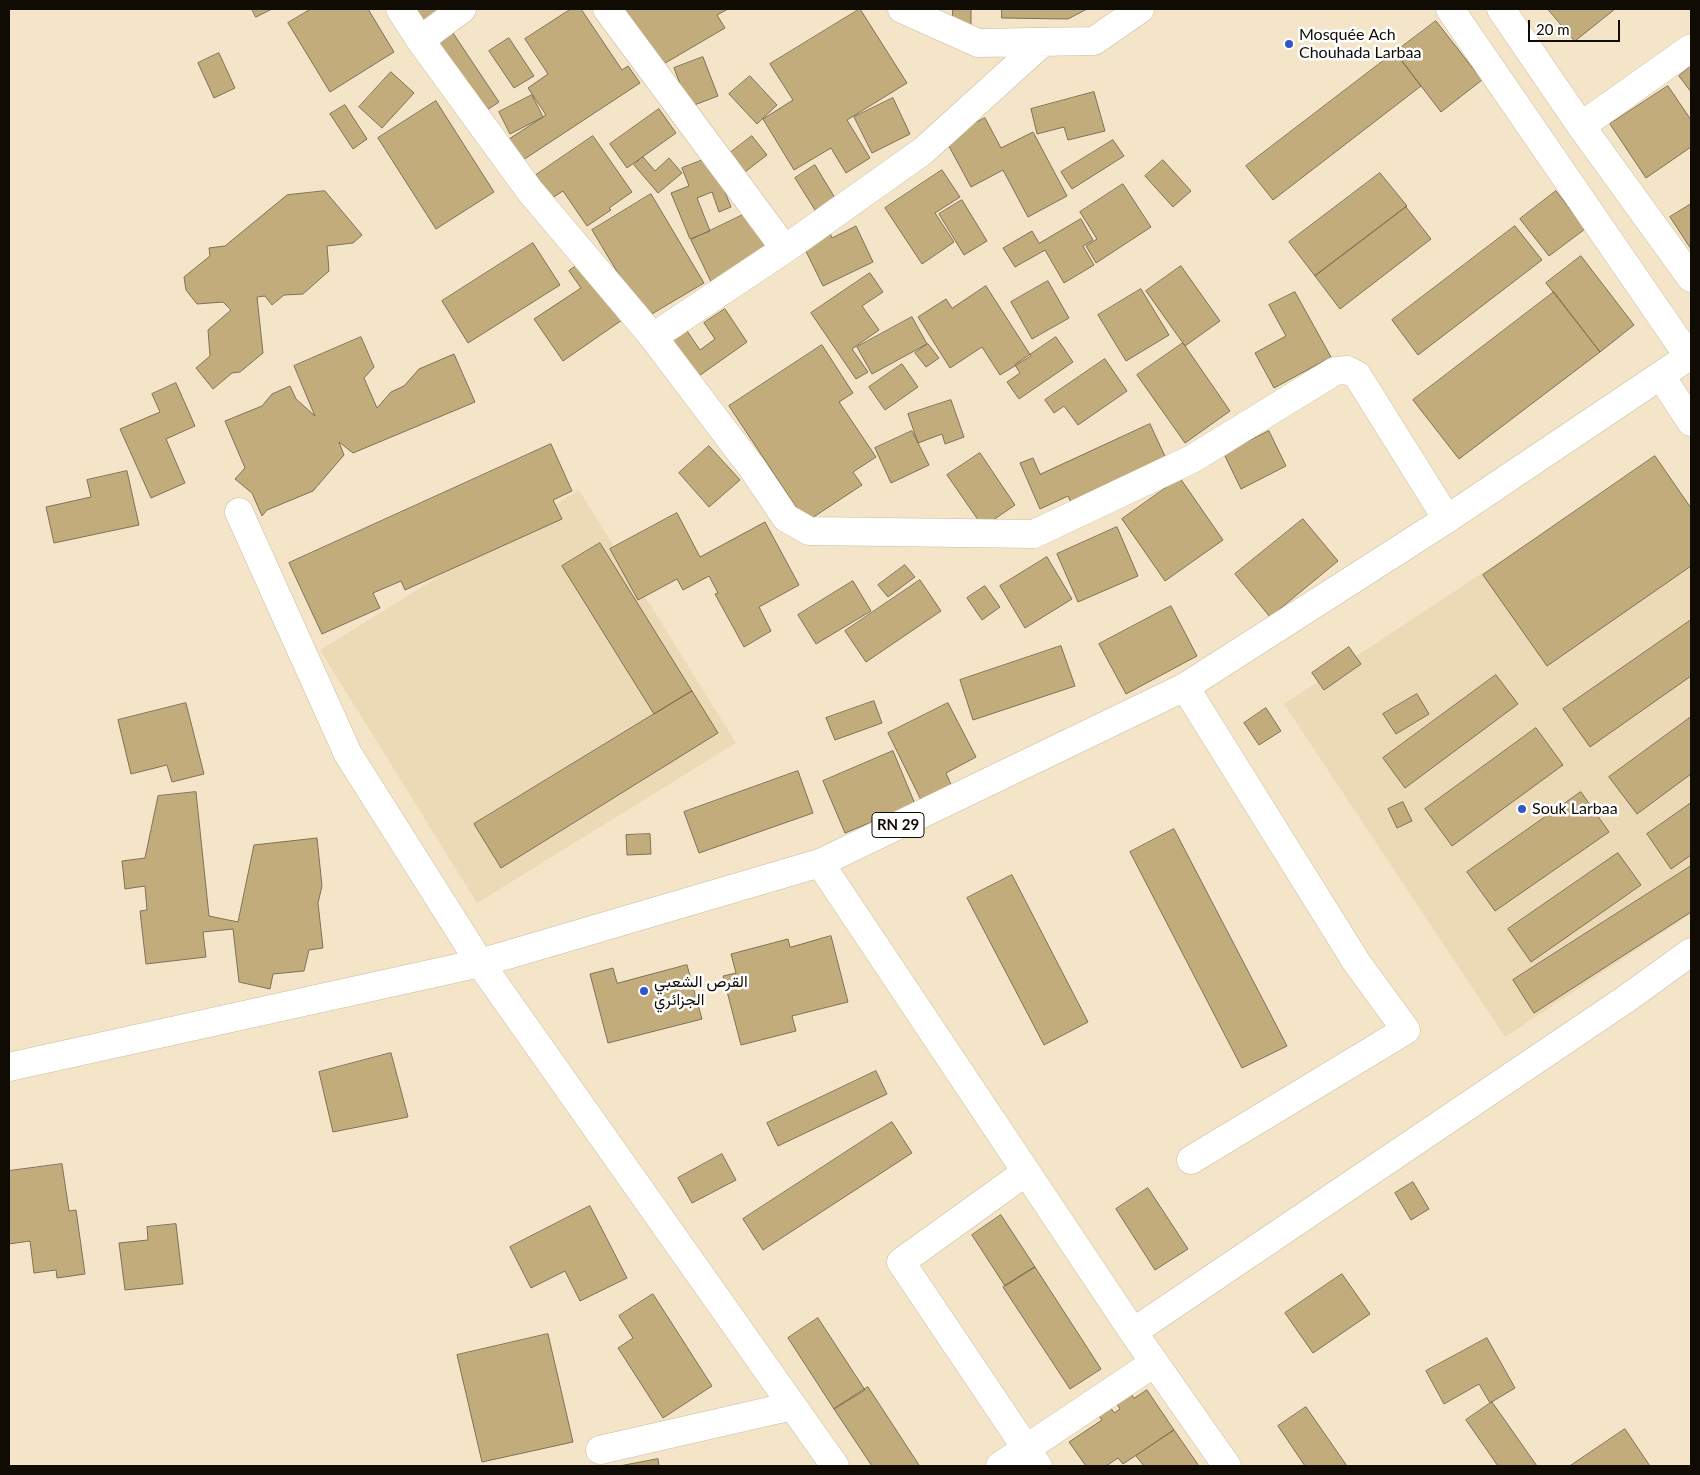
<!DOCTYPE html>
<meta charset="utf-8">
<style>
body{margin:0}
#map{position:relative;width:1700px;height:1475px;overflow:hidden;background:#f4e5c8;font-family:Lato,sans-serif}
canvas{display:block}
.frame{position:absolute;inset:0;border:10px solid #100b03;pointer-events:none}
.scale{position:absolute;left:1528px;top:20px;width:92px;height:22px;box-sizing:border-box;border:2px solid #100b03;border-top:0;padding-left:6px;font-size:15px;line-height:18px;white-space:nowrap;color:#100b03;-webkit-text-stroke:4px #fff;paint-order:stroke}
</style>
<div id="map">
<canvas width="1700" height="1475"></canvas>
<div class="frame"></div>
<div class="scale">20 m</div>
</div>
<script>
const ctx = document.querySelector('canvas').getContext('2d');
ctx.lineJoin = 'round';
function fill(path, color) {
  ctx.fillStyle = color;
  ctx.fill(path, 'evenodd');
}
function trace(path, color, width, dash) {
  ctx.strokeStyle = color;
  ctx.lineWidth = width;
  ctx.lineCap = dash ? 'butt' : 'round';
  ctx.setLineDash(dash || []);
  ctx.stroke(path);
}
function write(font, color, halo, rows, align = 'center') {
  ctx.font = font + ' Lato,Vazirmatn,sans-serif';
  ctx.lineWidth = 5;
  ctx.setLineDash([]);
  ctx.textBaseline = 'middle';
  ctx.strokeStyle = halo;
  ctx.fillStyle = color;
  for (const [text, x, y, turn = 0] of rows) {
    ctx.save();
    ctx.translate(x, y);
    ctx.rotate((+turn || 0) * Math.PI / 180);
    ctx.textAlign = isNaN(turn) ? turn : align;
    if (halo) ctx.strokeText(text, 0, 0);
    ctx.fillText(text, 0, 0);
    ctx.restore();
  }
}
const built = new Path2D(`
 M1656 458 1691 511V914L1505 1037 1284 704Z
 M579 490 736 743 477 903 320 650Z`);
const building = new Path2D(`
 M252 9H272L256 17Z
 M311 9H368L394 52 330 92 288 23Z
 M416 9H445L423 21Z
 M571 9H581L622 70 628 66 640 83 520 162 506 141 546 115 528 88 548 74 525 39Z
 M619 9H728L717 15 725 28 655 69Z
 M860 9 907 83 847 120 870 158 846 173 831 148 794 170 763 119 793 100 770 64Z
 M953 9H971V28L953 27Z
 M1002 9H1087L1068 19 1002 18Z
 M1548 9H1615L1575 41Z
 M1436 21 1482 80 1441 112 1395 52Z
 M451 30 499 102 481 114 433 43Z
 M509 38 534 76 514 88 489 51Z
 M1395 52 1421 86 1273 200 1246 166Z
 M219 53 235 88 214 98 198 63Z
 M703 57 718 96 689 107 674 68Z
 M1691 66V92L1679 76Z
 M391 72 414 93 382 128 359 107Z
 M750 76 777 105 757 124 729 94Z
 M1668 86 1691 120V147L1646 178 1610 124Z
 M1094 92 1105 131 1068 140 1064 127 1037 134 1031 109Z
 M532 95 543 117 510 134 499 112Z
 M893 98 910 134 872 153 854 117Z
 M436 101 494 192 436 229 378 138Z
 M345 105 367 139 353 149 330 114Z
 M659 109 676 133 627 168 610 144Z
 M985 118 1001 148 1033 132 1067 196 1028 217 1003 170 971 187 945 139Z
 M593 136 632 192 609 208 611 210 587 226 563 191 552 198 536 175Z
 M752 136 767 155 737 178 722 159Z
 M1113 140 1124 156 1072 189 1061 172Z
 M643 157 655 171 669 158 682 173 658 193 634 165Z
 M711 157 731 207 719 212 712 192 697 198 710 231 690 239 671 193 689 186 682 168Z
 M1163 160 1191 191 1173 207 1145 176Z
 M815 165 835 198 815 210 795 178Z
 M942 170 960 197 935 213 954 242 922 264 885 208Z
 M1380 173 1407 206 1315 276 1289 242Z
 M1123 184 1151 227 1096 263 1086 246 1097 239 1080 212Z
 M325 191 362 235 353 243 327 246 329 271 303 294 284 295 272 305 265 296 257 297 263 353 240 372 232 373 213 389 196 368 210 356 208 330 231 310 223 302 197 304 186 290 184 277 210 256 209 248 225 246 287 195Z
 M1556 191 1585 229 1549 256 1520 219Z
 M651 194 704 283 645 318 592 230Z
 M962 200 987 241 964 255 939 214Z
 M1691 204V249L1670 217Z
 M1406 207 1431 239 1340 309 1315 276Z
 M749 212 770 256 714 288 691 240Z
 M1081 219 1093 240 1083 246 1094 265 1064 283 1045 250 1015 267 1003 248 1032 231 1039 243Z
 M827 226 832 238 856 226 873 262 823 286 800 239Z
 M1515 226 1542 260 1418 355 1392 320Z
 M533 243 560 285 468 343 442 301Z
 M1581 256 1634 325 1600 352 1546 283Z
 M585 260 625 318 563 361 534 319 581 288 569 271Z
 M1181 266 1220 321 1185 346 1146 291Z
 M870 273 883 292 862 306 879 330 852 349 868 372 856 379 811 313Z
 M1048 281 1069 318 1032 339 1011 302Z
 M986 286 1031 356 1000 375 982 347 950 368 918 317 946 299 952 308Z
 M1141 289 1169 335 1126 361 1098 315Z
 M1295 292 1331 357 1274 388 1255 353 1286 336 1269 305Z
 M1554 292 1600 352 1459 459 1413 400Z
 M725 309 747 342 696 378 669 340 685 328 700 350 715 339 704 323Z
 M912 317 927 344 872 374 857 347Z
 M361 337 374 367 364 378 377 408 391 392 404 386 419 369 454 354 475 402 353 453 339 442 344 455 313 491 267 510 262 516 252 493 235 479 245 468 225 421 262 406 272 394 290 386 296 399 315 416 294 366Z
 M1056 337 1073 362 1019 399 1007 382 1020 373 1015 365Z
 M1183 343 1230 411 1185 443 1137 375Z
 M928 344 939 358 926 367 915 353Z
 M822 345 853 393 839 402 876 457 853 472 862 485 806 522 729 406Z
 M1105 359 1127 391 1078 425 1064 406 1054 413 1045 400Z
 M902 364 918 387 885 410 869 387Z
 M176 383 195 426 166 439 185 483 151 498 120 429 160 412 152 394Z
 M951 400 964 437 945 444 942 434 918 443 908 414Z
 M1150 424 1169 465 1073 507 1068 496 1040 509 1020 463 1033 458 1040 474Z
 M912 431 929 465 891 483 875 448Z
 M1269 431 1286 466 1241 489 1224 454Z
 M551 444 572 491 553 500 562 519 405 590 401 581 373 593 380 608 322 634 289 563Z
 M709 446 740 480 709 507 679 473Z
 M980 453 1015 505 983 527 947 475Z
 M1655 456 1691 508V566L1547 666 1483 575Z
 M127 471 139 525 54 543 46 507 91 497 87 480Z
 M1180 478 1223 540 1165 581 1122 519Z
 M677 513 700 557 765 522 799 585 759 607 771 631 744 647 715 594 718 593 709 576 683 590 677 579 638 600 610 549Z
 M1303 519 1338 561 1270 617 1235 574Z
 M1117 527 1138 576 1078 602 1057 554Z
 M600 543 692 691 654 714 562 566Z
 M1047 557 1072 599 1025 628 1000 586Z
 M905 565 915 577 888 597 878 585Z
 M920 580 941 611 866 662 845 631Z
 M853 581 871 611 816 644 798 615Z
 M985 586 1000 607 982 620 967 598Z
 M1171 606 1197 656 1126 694 1099 644Z
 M1691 620V676L1590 747 1563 709Z
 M1061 646 1075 686 973 720 960 680Z
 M1349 647 1361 664 1324 690 1312 673Z
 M1496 675 1518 704 1405 788 1383 758Z
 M692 691 718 733 501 868 474 824Z
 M1417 694 1429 714 1396 734 1383 714Z
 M874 701 882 723 835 740 826 718Z
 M186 703 204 774 172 782 167 765 131 774 118 720Z
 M948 703 976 757 946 773 952 787 922 802 888 733Z
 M1266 708 1281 731 1259 745 1244 723Z
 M1691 717V774L1637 814 1609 777Z
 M1536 728 1563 765 1452 846 1425 809Z
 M893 751 915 804 845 833 823 781Z
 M798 771 813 813 699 853 684 812Z
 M196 792 209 916 238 922 254 845 317 838 322 886 318 903 323 948 309 950 304 971 273 974 270 989 239 982 233 929 203 932 206 957 146 964 140 911 147 910 145 886 125 889 122 861 145 858 158 796Z
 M1581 792 1609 832 1495 911 1467 872Z
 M1403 802 1412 821 1397 828 1388 809Z
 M1691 803V855L1671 869 1647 834Z
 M1174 829 1287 1046 1242 1068 1130 852Z
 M650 834 651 854 627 855 626 835Z
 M1618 853 1641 885 1531 962 1508 929Z
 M1691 866V912L1534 1013 1513 980Z
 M1012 875 1088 1022 1044 1045 967 898Z
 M831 936 848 1002 792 1016 796 1031 741 1045 723 976 736 973 731 954 788 939 790 947Z
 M687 965 702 1019 608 1043 590 974 613 968 617 983Z
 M391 1053 408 1117 333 1132 319 1072Z
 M876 1071 887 1094 778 1146 767 1123Z
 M892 1122 912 1153 763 1250 743 1219Z
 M722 1154 736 1180 692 1203 678 1178Z
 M62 1164 69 1211 76 1210 85 1274 57 1278 56 1270 34 1273 30 1241 9 1244V1171Z
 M1413 1182 1429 1209 1411 1220 1395 1193Z
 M1148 1188 1188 1249 1155 1270 1116 1209Z
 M590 1206 627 1278 580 1301 565 1271 531 1288 510 1247Z
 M1001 1215 1035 1267 1005 1286 972 1235Z
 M176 1224 183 1284 125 1290 119 1243 148 1240 147 1227Z
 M1035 1267 1101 1369 1070 1389 1003 1287Z
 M1342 1274 1370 1314 1313 1353 1285 1313Z
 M653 1294 712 1386 663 1418 618 1348 633 1338 619 1316Z
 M818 1318 865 1390 834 1409 788 1338Z
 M548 1334 573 1442 482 1462 457 1355Z
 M1487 1338 1515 1388 1490 1403 1479 1384 1444 1404 1426 1371Z
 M868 1387 919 1465 916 1466H872L834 1409Z
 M1147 1390 1174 1430 1123 1464 1118 1458 1106 1466H1086L1069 1442 1102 1420 1099 1416 1111 1408 1114 1413 1120 1409 1117 1404 1131 1394 1134 1398Z
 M1492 1402 1537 1466H1498L1466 1420Z
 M1306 1407 1347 1466H1305L1278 1426Z
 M1625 1429 1650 1466H1570Z
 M1174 1430 1199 1466H1144L1136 1456Z
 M658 1459 659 1466H620Z`);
const minor = new Path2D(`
 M400 9 420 40 530 191 653 337 753 469 786 518 809 531 1034 534 1192 459 1335 371 1347 370 1357 375 1447 519
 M607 9 785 249
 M902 9 978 43 1094 41 1140 9
 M1450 9 1689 357
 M1501 9 1581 126 1691 278
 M420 40 462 9
 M1581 126 1691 48
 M653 337 785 249 923 151 1043 42
 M1661 376 1691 422
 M239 512 348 754 480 963 835 1466
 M1185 687 1357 963 1406 1030 1191 1160
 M820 863 1133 1332 1227 1466
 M1026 1172 901 1262 1038 1466
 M1133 1332 1626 999 1691 952
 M600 1450 792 1406
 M1000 1466 1154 1363`);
const major = new Path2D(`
 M9 1067 480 963 820 863 1185 687 1447 519 1691 355`);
const markers = [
 [1289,44,5,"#2f57c7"],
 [1522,809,5,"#2f57c7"],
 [644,991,5,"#2f57c7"]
];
const shields = [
 [898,825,52]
];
const shieldNames = [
 ["RN 29",898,825]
];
const poiNames = [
 ["Mosquée Ach",1299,35],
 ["Chouhada Larbaa",1299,53],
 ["Souk Larbaa",1532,809],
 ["القرص الشعبي",654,982],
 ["الجزائري",654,1000]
];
fill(built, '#ecdab6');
fill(building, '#c3ac7b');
trace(building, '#7e7157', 1);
trace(minor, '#c9bb9e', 29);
trace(major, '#c9bb9e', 29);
trace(minor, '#fff', 28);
trace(major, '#fff', 28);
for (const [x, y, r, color] of markers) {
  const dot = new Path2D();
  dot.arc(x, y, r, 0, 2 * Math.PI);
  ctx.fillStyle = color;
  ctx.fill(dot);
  trace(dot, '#fff', 2);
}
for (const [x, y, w] of shields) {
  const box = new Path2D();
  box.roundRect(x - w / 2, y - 12.5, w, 25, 4);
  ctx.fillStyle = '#fff';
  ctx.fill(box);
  trace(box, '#100b03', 1);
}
write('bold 15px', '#100b03', null, shieldNames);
write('16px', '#100b03', '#fff', poiNames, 'left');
</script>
